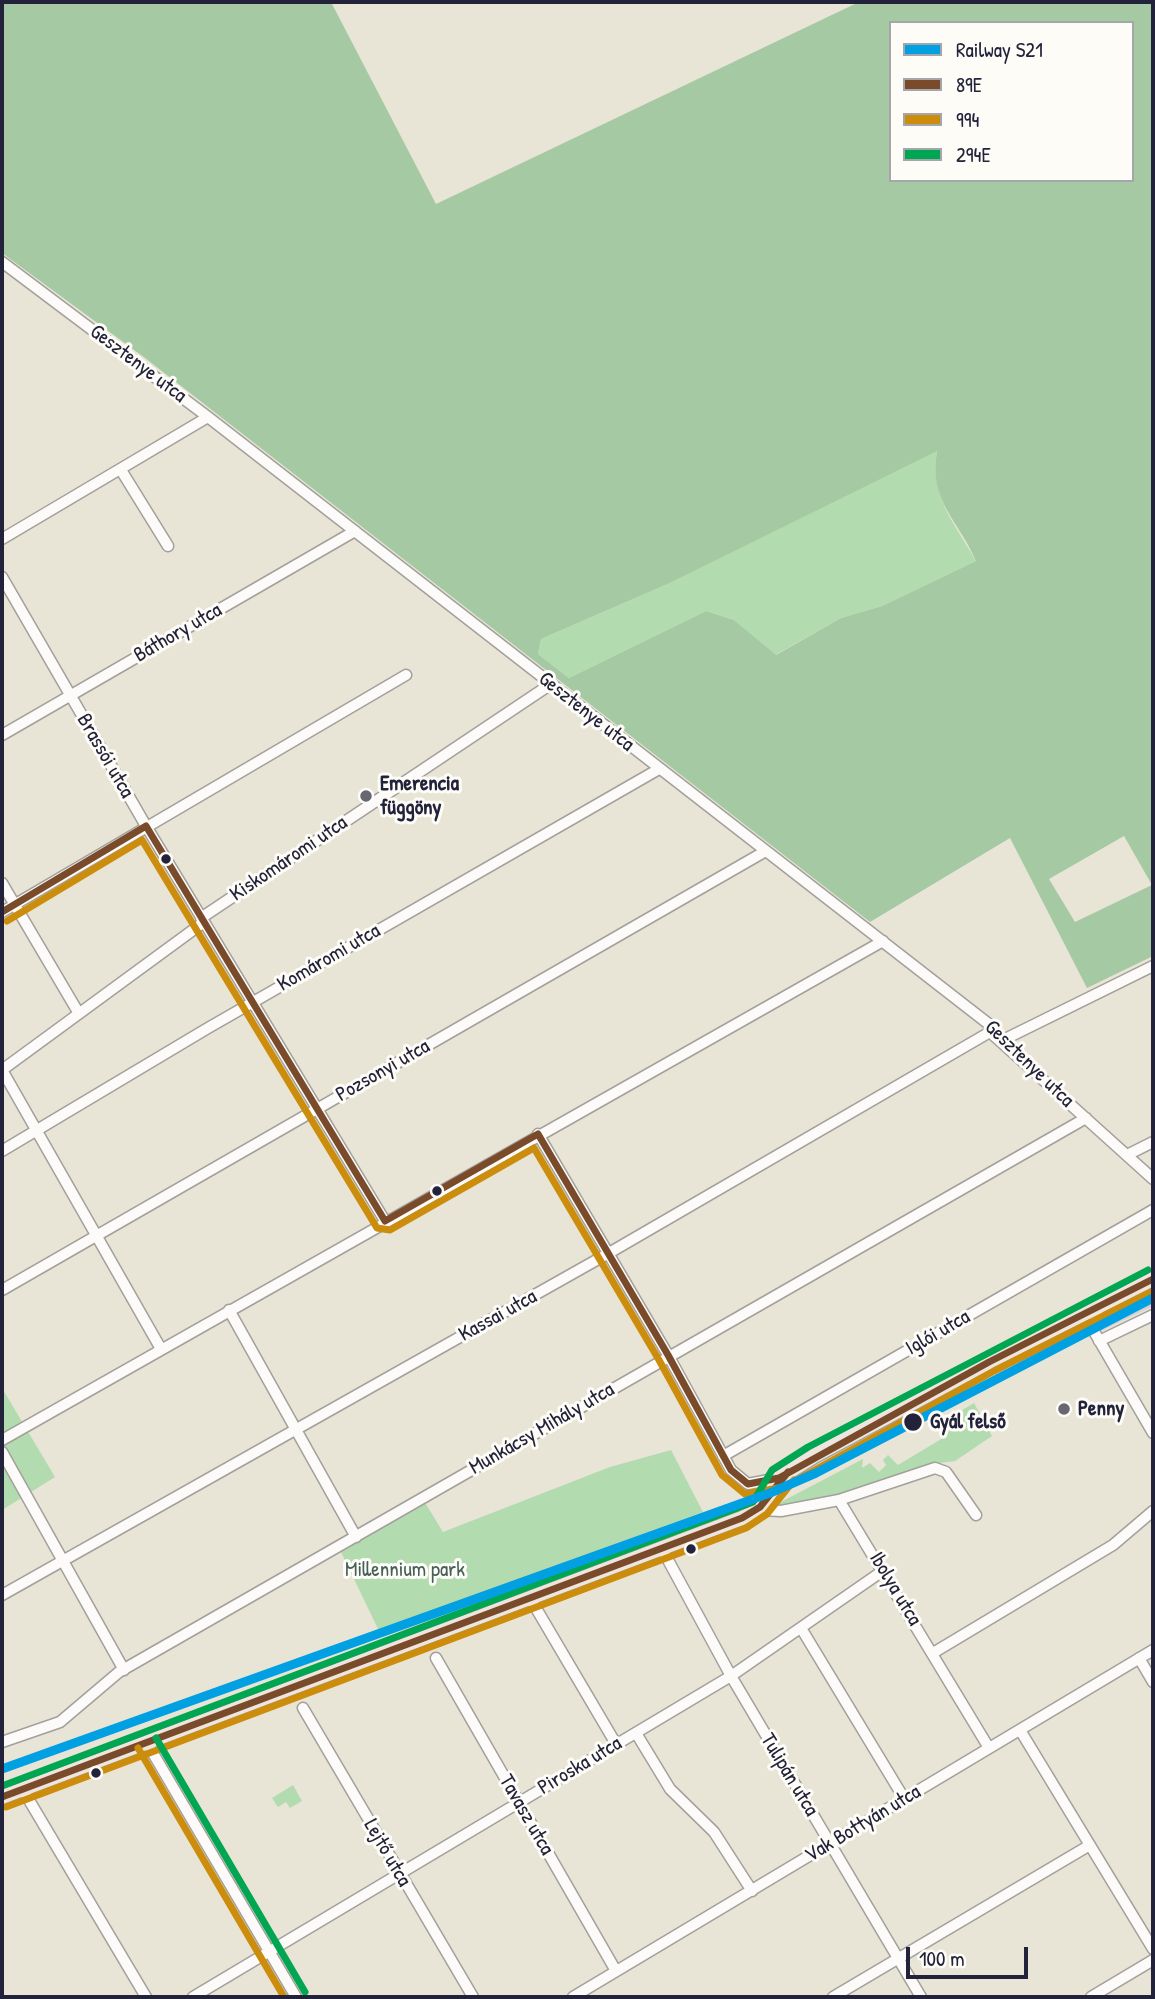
<!DOCTYPE html>
<meta charset="utf-8">
<style>
body{margin:0}
#map{position:relative;width:1155px;height:1999px;overflow:hidden;background:#e8e4d6;font-family:"Patrick Hand",sans-serif}
canvas{display:block}
.frame{position:absolute;inset:0;border:4px solid #22223b;pointer-events:none}
.legend{position:absolute;left:889px;top:21px;width:245px;height:161px;box-sizing:border-box;background:#fdfcf7;border:2px solid #a5a5ac;margin:0;padding:9px 12px;list-style:none;font-size:21px;color:#22223b}
.legend li{display:flex;align-items:center;gap:14px;height:35px}
.legend b{width:35px;border:2px solid #a5a5ac}
.scale{position:absolute;left:906px;top:1947px;width:122px;height:32px;box-sizing:border-box;border:4px solid #22223b;border-top:0;padding-left:9px;font-size:21px;line-height:24px;white-space:nowrap;color:#22223b;-webkit-text-stroke:5px #fdfcf7;paint-order:stroke}
</style>
<div id="map">
<canvas width="1155" height="1999"></canvas>
<div class="frame"></div>
<ul class="legend">
<li><b style="height:9px;background:#00a0e3"></b>Railway S21</li>
<li><b style="height:9px;background:#7a4b2a"></b>89E</li>
<li><b style="height:9px;background:#cc8c0c"></b>994</li>
<li><b style="height:9px;background:#00a651"></b>294E</li>
</ul>
<div class="scale">100 m</div>
</div>
<script>
const ctx = document.querySelector('canvas').getContext('2d');
ctx.lineJoin = 'round';
function fill(path, color) {
  ctx.fillStyle = color;
  ctx.fill(path, 'evenodd');
}
function trace(path, color, width, dash) {
  ctx.strokeStyle = color;
  ctx.lineWidth = width;
  ctx.lineCap = dash ? 'butt' : 'round';
  ctx.setLineDash(dash || []);
  ctx.stroke(path);
}
function write(font, color, halo, rows, align = 'center') {
  ctx.font = font + ' "Patrick Hand",sans-serif';
  ctx.lineWidth = 6;
  ctx.setLineDash([]);
  ctx.textBaseline = 'middle';
  ctx.strokeStyle = halo;
  ctx.fillStyle = color;
  for (const [text, x, y, turn = 0] of rows) {
    ctx.save();
    ctx.translate(x, y);
    ctx.rotate((+turn || 0) * Math.PI / 180);
    ctx.textAlign = isNaN(turn) ? turn : align;
    if (halo) ctx.strokeText(text, 0, 0);
    ctx.fillText(text, 0, 0);
    ctx.restore();
  }
}
const industrial = new Path2D(`
 M1153 1295V1306L1089 1337 1085 1328Z`);
const green = new Path2D(`
 M937 450C929 496 954 522 976 561L882 606 841 618 775 655 734 620 706 611 569 678 538 654 541 639 670 583Z
 M2 1388 55 1477 2 1510Z
 M974 1403 992 1436 955 1461 932 1464 845 1495 778 1506 779 1503 863 1459 862 1468 870 1463 879 1472 886 1465 883 1460 888 1455 898 1465 943 1438 937 1425Z
 M671 1450 703 1512 379 1631 341 1552 424 1501 443 1532 610 1467Z
 M293 1785 302 1801 290 1808 286 1802 278 1807 272 1798Z`);
const forest = new Path2D(`
 M2 2H331L436 204 859 2H1153V956L1087 988 1010 838 870 922 145 358 2 253ZM891 23H1132V180H891ZM937 451C928 501 958 519 976 561L882 606 841 618 776 655 734 620 706 611 569 678 538 654 541 639 670 583ZM1124 836 1152 885 1075 922 1049 879Z`);
const minor = new Path2D(`
 M2 262 208 417 990 1025V1032L1153 1179
 M121 470 168 546
 M2 539 208 417
 M2 577 146 826 385 1221
 M2 735 355 531
 M2 883 78 1012
 M2 912 406 675
 M201 918 551 684
 M1001 1041 1153 966
 M2 1070 161 1349
 M2 1070 204 922
 M538 1134 668 1355 731 1470 748 1484 779 1478
 M2 1151 208 1028 659 769
 M1127 1155 1153 1142
 M2 1290 764 852
 M1099 1306 1092 1328 1153 1433
 M229 1310 356 1537
 M1099 1341 1153 1315
 M2 1440 883 941
 M2 1452 124 1670
 M723 1456 1153 1210
 M839 1500 935 1468 946 1472 976 1515
 M760 1510 781 1511 839 1500 989 1748
 M662 1549 731 1676 921 1997
 M2 1595 609 1253 990 1032
 M530 1598 616 1744
 M801 1628 905 1800
 M933 1653 1113 1545 1153 1511
 M436 1658 616 1971
 M1139 1658 1153 1682
 M303 1708 473 1997
 M1020 1730 1153 1949
 M636 1733 670 1789 714 1832 752 1891
 M2 1742 60 1722 119 1672 1086 1118
 M147 1743 296 1997
 M23 1790 146 1997
 M193 1997 731 1676 884 1570
 M573 1997 1153 1650
 M833 1997 1090 1845
 M1091 1997 1153 1960`);
const major = new Path2D(`
 M2 1797 742 1518 760 1510 779 1478 814 1456 989 1362 1153 1279`);
const bus1 = new Path2D(`
 M2 912 146 826 385 1221 538 1134 668 1355 731 1470 748 1484 779 1478 989 1362 1153 1279
 M2 1797 742 1518 760 1507 788 1472`);
const bus2 = new Path2D(`
 M7 921 142 840 377 1228 390 1230 534 1148 659 1360 722 1475 745 1494 784 1487 994 1371 1153 1291
 M138 1748 284 1997
 M6 1807 746 1528 767 1514 794 1480`);
const bus3 = new Path2D(`
 M156 1738 305 1992
 M2 1786 753 1502 772 1470 808 1447 1148 1270`);
const rail1 = new Path2D(`
 M2 1769 770 1493 816 1473 1153 1298`);
const markers = [
 [366,796,7,"#676671"],
 [166,859,6,"#22223b"],
 [437,1191,6,"#22223b"],
 [1064,1409,7,"#676671"],
 [913,1422,10,"#22223b"],
 [691,1549,6,"#22223b"],
 [96,1773,6,"#22223b"]
];
const streetNames = [
 ["Gesztenye utca",138,364,37],
 ["Báthory utca",178,633,-30],
 ["Gesztenye utca",586,712,38],
 ["Brassói utca",105,756,60],
 ["Kiskomáromi utca",289,859,-34],
 ["Komáromi utca",329,958,-30],
 ["Gesztenye utca",1029,1064,44],
 ["Pozsonyi utca",383,1071,-30],
 ["Kassai utca",498,1316,-29],
 ["Iglói utca",938,1333,-30],
 ["Munkácsy Mihály utca",542,1429,-30],
 ["Ibolya utca",895,1589,59],
 ["Piroska utca",580,1766,-31],
 ["Tulipán utca",789,1775,59],
 ["Tavasz utca",526,1815,60],
 ["Vak Bottyán utca",863,1824,-31],
 ["Lejtő utca",387,1853,60]
];
const poiNames = [
 ["Emerencia",380,784],
 ["függöny",380,808],
 ["Penny",1078,1409]
];
const stopNames = [
 ["Gyál felső",930,1422]
];
const parkNames = [
 ["Millennium park",405,1570]
];
fill(industrial, '#d7d0d7');
fill(green, '#b3dbb0');
fill(forest, '#a5caa3');
trace(minor, '#a3a09c', 13);
trace(major, '#a3a09c', 17);
trace(minor, '#fcfbf9', 10);
trace(major, '#eee6de', 14);
trace(bus1, '#7a4b2a', 7);
trace(bus2, '#cc8c0c', 7);
trace(bus3, '#00a651', 7);
trace(rail1, '#00a0e3', 9);
for (const [x, y, r, color] of markers) {
  const dot = new Path2D();
  dot.arc(x, y, r, 0, 2 * Math.PI);
  ctx.fillStyle = color;
  ctx.fill(dot);
  trace(dot, '#fdfcf7', 2.5);
}
write('21px', '#22223b', '#fdfcf7', streetNames);
write('bold 21px', '#22223b', '#fdfcf7', poiNames, 'left');
write('bold 21px', '#22223b', '#fdfcf7', stopNames, 'left');
write('21px', '#466059', '#fdfcf7', parkNames);
</script>
